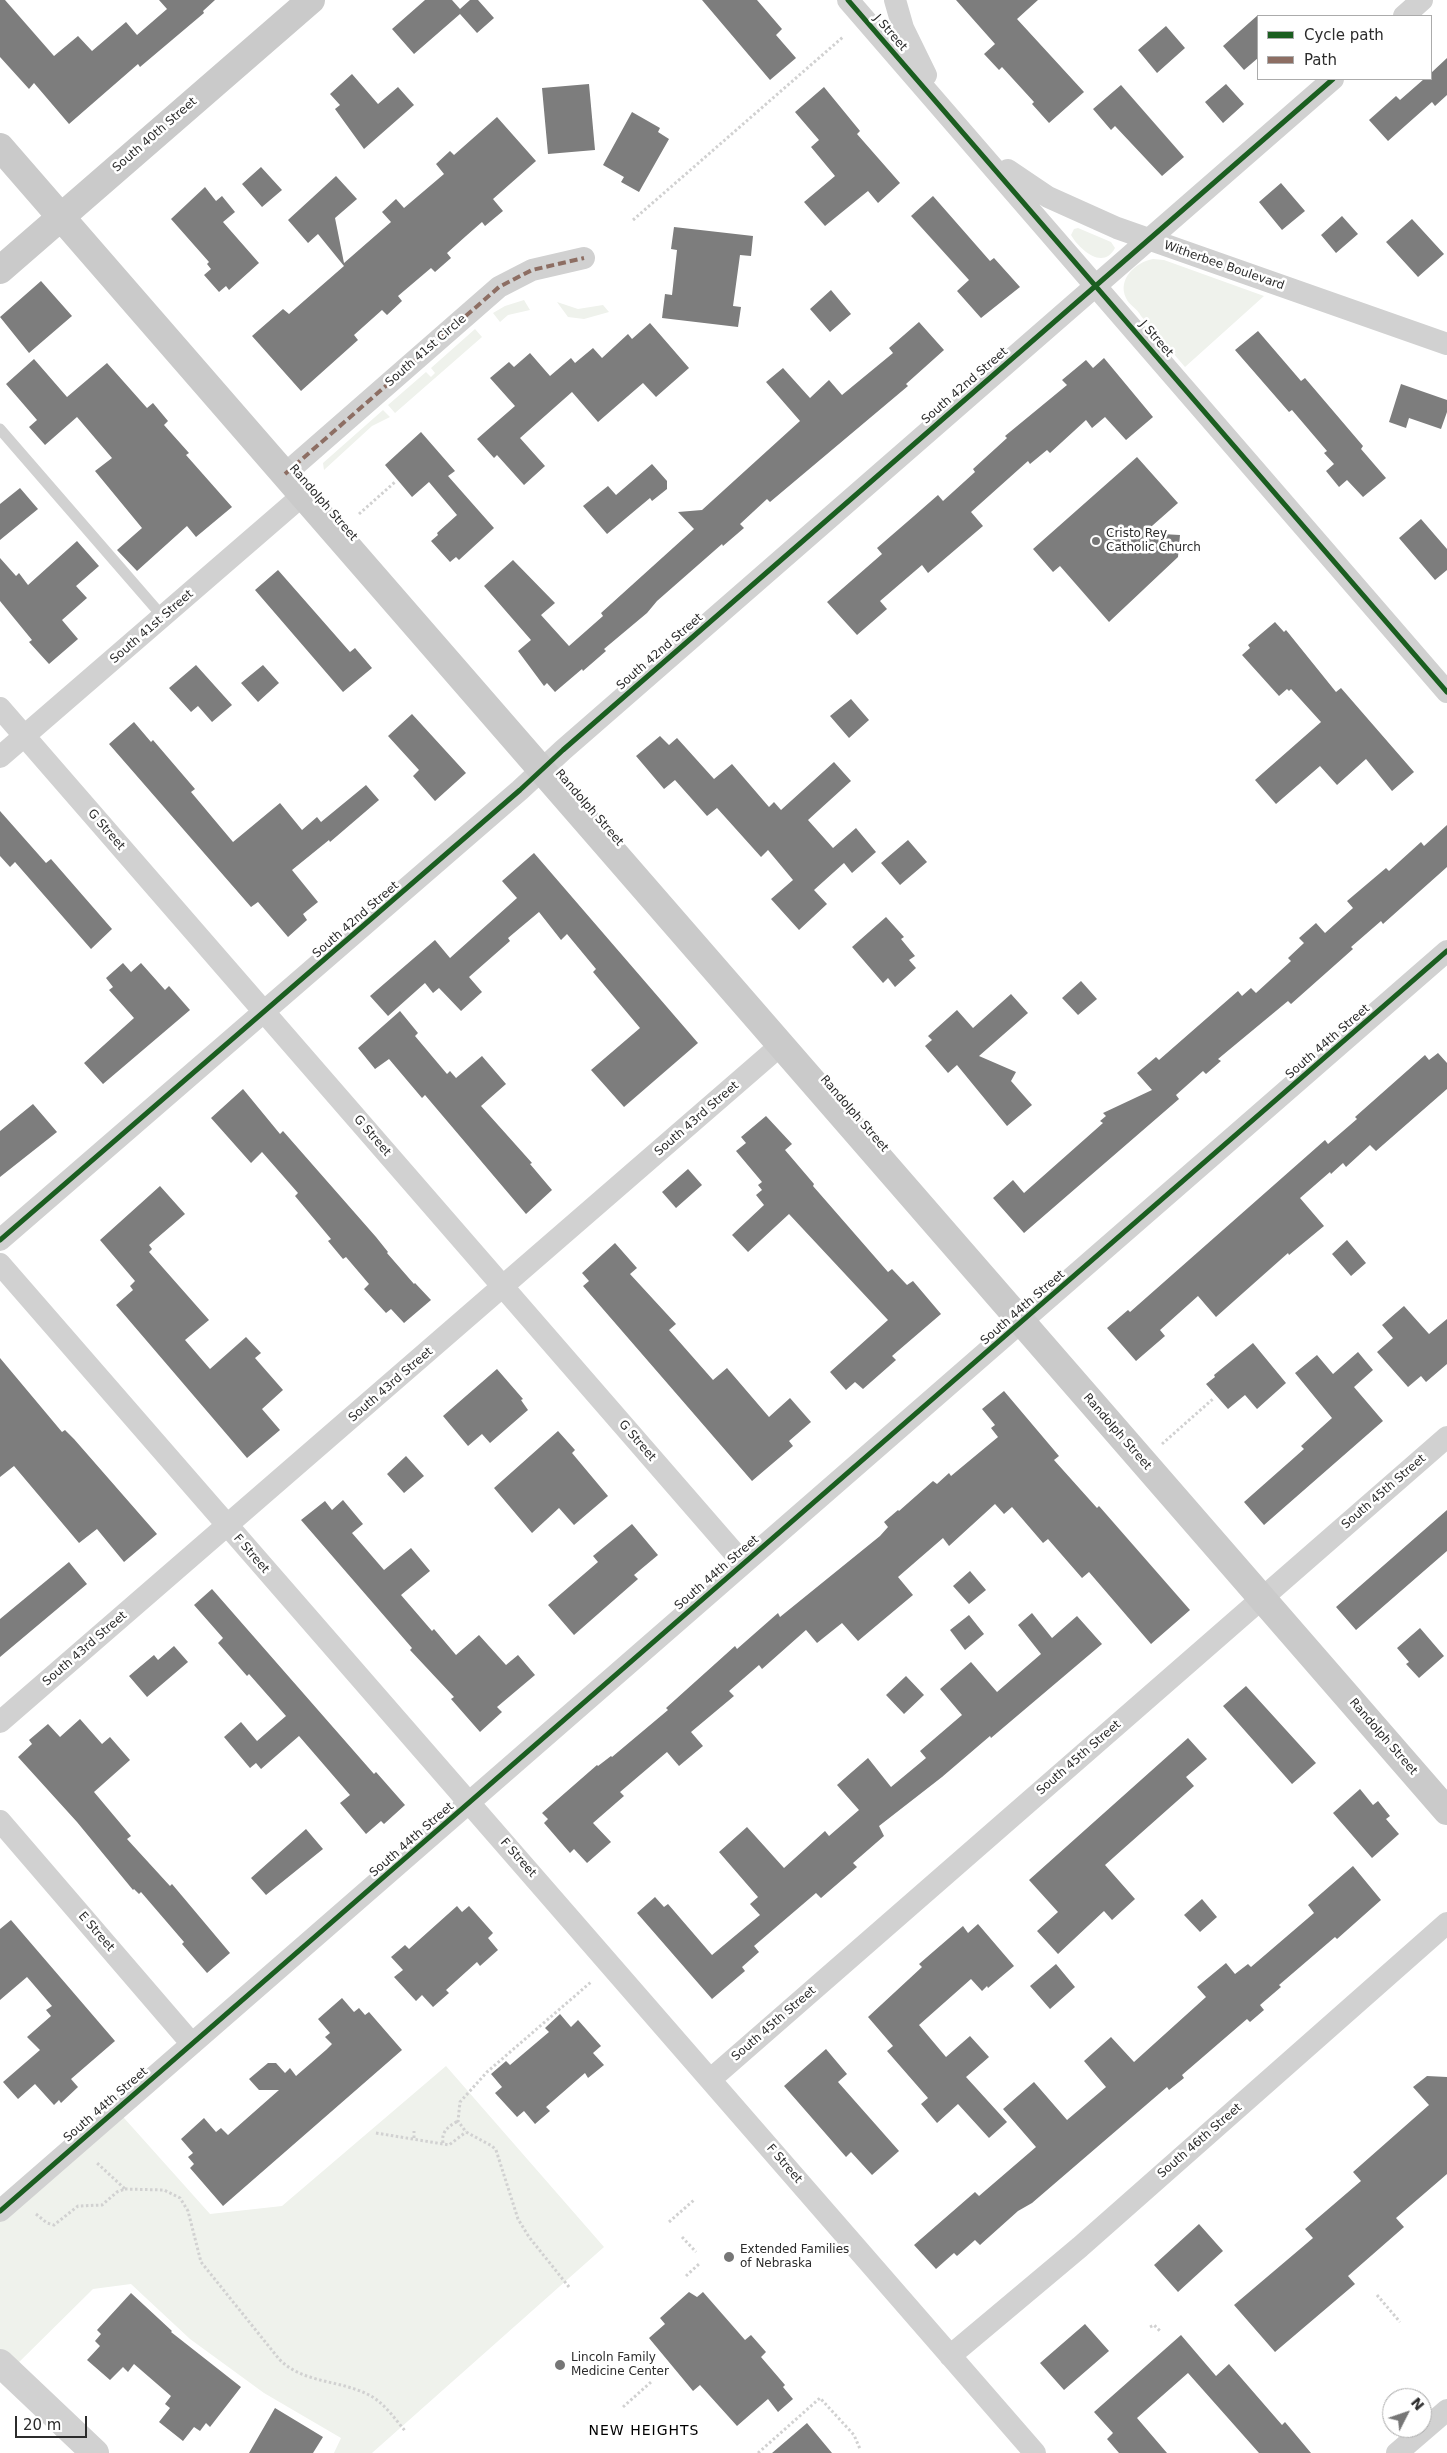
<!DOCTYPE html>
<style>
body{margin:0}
#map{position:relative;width:1447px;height:2453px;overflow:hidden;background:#fff;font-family:"DejaVu Sans",sans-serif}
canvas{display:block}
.legend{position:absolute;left:1257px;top:15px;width:175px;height:65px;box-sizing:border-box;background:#fff;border:1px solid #ababab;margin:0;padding:6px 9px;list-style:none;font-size:15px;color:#2c2c2c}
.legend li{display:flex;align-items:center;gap:10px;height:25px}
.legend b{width:25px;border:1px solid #ababab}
.north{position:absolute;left:1382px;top:2388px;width:50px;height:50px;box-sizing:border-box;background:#fff;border:1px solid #ababab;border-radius:50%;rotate:49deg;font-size:14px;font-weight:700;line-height:20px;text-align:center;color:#2c2c2c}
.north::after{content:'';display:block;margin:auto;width:18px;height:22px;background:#767676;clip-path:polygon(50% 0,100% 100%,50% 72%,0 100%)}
.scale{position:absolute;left:15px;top:2416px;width:72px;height:22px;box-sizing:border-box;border:2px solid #2c2c2c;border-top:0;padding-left:6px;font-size:15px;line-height:18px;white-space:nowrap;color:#2c2c2c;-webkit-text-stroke:4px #fff;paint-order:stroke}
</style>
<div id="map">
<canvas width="1447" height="2453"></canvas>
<ul class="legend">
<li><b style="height:6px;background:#1b5e20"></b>Cycle path</li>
<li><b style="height:6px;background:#8d6e63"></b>Path</li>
</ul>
<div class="north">N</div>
<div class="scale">20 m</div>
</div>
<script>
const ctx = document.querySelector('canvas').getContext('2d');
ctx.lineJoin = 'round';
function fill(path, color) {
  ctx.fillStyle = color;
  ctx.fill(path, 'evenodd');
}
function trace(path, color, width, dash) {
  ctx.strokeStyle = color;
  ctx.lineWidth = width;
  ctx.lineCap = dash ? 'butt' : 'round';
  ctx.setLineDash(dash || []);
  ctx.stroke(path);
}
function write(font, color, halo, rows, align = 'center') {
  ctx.font = font + ' "DejaVu Sans",sans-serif';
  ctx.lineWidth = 5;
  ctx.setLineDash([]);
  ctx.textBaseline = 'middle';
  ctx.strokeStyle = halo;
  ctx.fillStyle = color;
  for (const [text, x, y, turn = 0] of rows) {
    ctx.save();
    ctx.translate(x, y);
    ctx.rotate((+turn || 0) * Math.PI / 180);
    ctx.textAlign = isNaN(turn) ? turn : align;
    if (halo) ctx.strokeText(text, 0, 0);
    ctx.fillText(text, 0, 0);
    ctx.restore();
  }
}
const green = new Path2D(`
 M1078 228 1111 242 1115 248C1103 271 1079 249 1071 235L1074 229Z
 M1153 259 1164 260 1264 296 1185 367 1141 316C1137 308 1129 305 1126 298 1117 279 1136 262 1153 259Z
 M524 300 530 310 508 315 500 322 493 313 505 306Z
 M557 302 578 309 603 305 609 312 584 319 568 317Z
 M475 329 482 337 395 413 388 405 426 372 431 377 435 373 431 368Z
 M383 410 390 417 372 426 324 470 323 463Z
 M446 2066 604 2247 372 2453H334L341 2438 264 2393 190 2339 131 2284 93 2289 9 2372 0 2363V2211L116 2109 210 2214 282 2206Z`);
const building = new Path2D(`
 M0 0H5L54 56 78 36 92 51 126 22 137 35 167 9 159 0H215L203 11 204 13 140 67 138 64 69 124 34 83 29 89 0 57Z
 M425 0H452L460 9 470 0H478L494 18 477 33 460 14 414 54 392 29Z
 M702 0H757L782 29 776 35 796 58 770 80Z
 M956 0H1038L1017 19 1084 92 1049 123 1032 104 1034 102 1002 67 999 70 984 54 995 44Z
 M1258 15V58L1244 70 1223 46Z
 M1166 26 1185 48 1157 73 1138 50Z
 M1447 58V95L1435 106 1432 102 1388 141 1369 120 1396 96 1400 100 1424 79H1431V73Z
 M352 74 378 104 398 87 414 105 364 149 335 109 340 105 330 94Z
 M589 84 595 150 548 154 542 88Z
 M1226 84 1244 104 1223 123 1205 102Z
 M1121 85 1184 157 1162 176 1115 126 1111 130 1093 109Z
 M824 87 860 131 857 134 900 183 878 203 868 191 825 226 804 202 835 176 811 147 819 140 795 112Z
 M632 112 660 128 658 132 669 139 639 192 621 182 624 177 603 165Z
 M497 117 536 161 493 199 503 211 485 226 482 222 466 236 447 253 451 258 435 272 431 268 398 296 402 301 387 315 382 310 354 335 358 340 301 391 252 336 283 309 289 314 344 266 318 234 308 243 288 220 336 176 357 199 335 218 344 263 391 222 382 212 396 199 404 208 444 174 436 164 450 151 454 155Z
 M261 167 282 190 262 207 242 184Z
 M1281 183 1305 211 1282 230 1259 202Z
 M205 187 216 201 222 196 235 212 223 222 259 263 229 290 226 286 219 292 204 275 211 269 207 264 209 262 171 219Z
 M933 196 990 261 994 258 1020 287 981 318 957 291 969 280 911 216Z
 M1342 216 1358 234 1336 253 1321 235Z
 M1412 219 1444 254 1418 277 1386 242Z
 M674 227 753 236 751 256 740 255 733 306 741 307 738 327 662 318 665 294 672 295 677 250 671 249Z
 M41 281 72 316 29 353 0 317Z
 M831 290 851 314 830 332 810 309Z
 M919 322 944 350 906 384 908 386 770 502 767 499 740 524 744 528 723 546 722 544 657 601 647 613 604 649 606 651 583 671 582 669 555 692 547 683 544 686 518 651 531 640 484 586 513 560 555 603 541 615 569 646 603 616 601 613 694 529 678 512 702 510 800 421 766 382 783 368 810 398 829 380 842 395 893 353 889 348Z
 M650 323 689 368 656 397 643 383 598 422 572 392 520 438 545 466 524 485 497 455 494 458 477 439 515 406 490 378 509 362 514 367 530 353 550 376 571 358 575 363 593 348 602 358 628 334 632 339Z
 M1258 331 1301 381 1305 378 1363 446 1361 449 1386 478 1363 497 1347 480 1339 487 1326 471 1334 464 1324 453 1327 451 1292 410 1289 412 1235 350Z
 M1104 358 1153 417 1126 440 1105 417 1092 428 1086 420 1050 453 1047 450 1030 464 1028 461 971 512 983 526 928 573 922 565 880 601 887 609 857 635 827 602 882 554 877 548 914 516 938 495 943 501 975 472 973 469 1007 438 1005 436 1067 385 1062 380 1086 360 1093 368Z
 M34 359 67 397 107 363 147 408 153 403 168 421 164 425 189 453 186 455 232 507 196 537 187 526 137 571 117 550 142 528 95 471 112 458 77 417 45 445 29 427 37 420 6 384Z
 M1401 384 1447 400V412L1441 429 1409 418 1406 428 1389 422Z
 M421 432 455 471 448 476 494 528 459 560 456 557 450 562 431 541 438 535 437 533 457 515 429 482 412 497 385 465Z
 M1137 457 1178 503 1144 533 1180 535 1178 557 1109 622 1060 566 1053 572 1033 549Z
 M652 464 667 481V489L652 501 650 498 607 534 583 506 608 486 616 495Z
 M20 488 38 509 0 540V504Z
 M1421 519 1447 549V570L1435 580 1399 538Z
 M77 541 99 566 76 586 87 598 62 620 78 639 49 664 29 642 32 640 0 601V558L16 576 19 573 28 585Z
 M278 570 350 652 355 648 372 668 343 692 255 590Z
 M1275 622 1284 632 1286 630 1336 692 1341 688 1414 772 1392 791 1366 759 1337 785 1320 766 1276 804 1255 780 1321 722 1291 689 1289 691 1287 689 1279 696 1242 655 1250 648 1248 645Z
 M196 665 232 705 212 722 198 706 191 712 169 688Z
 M263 665 279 683 258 702 241 683Z
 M851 699 869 720 849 738 830 716Z
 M412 714 466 773 435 801 413 776 419 770 388 736Z
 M134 722 151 742 153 740 195 789 191 792 233 842 280 803 302 830 317 817 321 822 366 785 379 800 330 842 329 840 292 870 318 902 303 914 307 920 288 937 258 902 251 907 109 744Z
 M660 736 669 745 677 738 714 779 732 764 769 807 774 802 781 810 834 762 851 781 808 820 833 848 856 828 876 852 852 873 844 863 814 890 827 904 799 930 771 899 793 880 768 850 761 857 717 808 707 816 675 780 664 789 636 756Z
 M0 811 46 863 51 859 112 929 91 949 15 862 10 867 0 856Z
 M1447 825V867L1383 924 1381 921 1351 947 1353 949 1291 1004 1288 1001 1218 1059 1221 1061 1206 1074 1203 1071 1176 1095 1179 1099 1024 1233 993 1198 1013 1180 1024 1193 1103 1123 1100 1121 1106 1116 1103 1113 1152 1090 1137 1073 1156 1057 1159 1060 1238 991 1242 996 1251 988 1256 993 1291 961 1288 958 1304 943 1299 938 1316 923 1325 933 1353 908 1347 901 1386 868 1389 871 1421 842 1424 846Z
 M908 840 927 862 900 885 881 863Z
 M534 853 698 1043 624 1107 591 1070 640 1028 593 972 596 969 567 934 561 940 539 912 508 938 510 941 469 977 482 992 461 1011 439 988 433 993 425 983 388 1016 370 996 435 940 450 958 517 898 502 881Z
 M886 917 904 937 901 939 915 956 909 960 916 968 895 987 888 978 883 983 852 947Z
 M123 963 131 972 141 963 165 990 169 986 190 1010 103 1084 84 1063 134 1018 109 990 113 987 106 978Z
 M1081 981 1097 999 1078 1015 1062 998Z
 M1011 994 1028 1013 979 1056 1016 1072 1011 1081 1032 1105 1007 1126 957 1065 948 1073 925 1046 932 1040 928 1036 957 1010 973 1028Z
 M400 1011 418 1033 415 1036 447 1074 450 1071 456 1078 482 1056 506 1084 481 1106 532 1163 530 1164 552 1190 526 1214 425 1095 422 1098 389 1059 375 1069 358 1048Z
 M1438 1053 1447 1063V1089L1376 1151 1370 1145 1346 1167 1343 1163 1331 1174 1330 1172 1300 1198 1324 1226 1289 1255 1288 1253 1216 1317 1198 1296 1160 1330 1165 1336 1136 1361 1107 1328 1128 1310 1130 1312 1325 1140 1328 1144 1357 1119 1355 1117 1425 1055 1429 1060Z
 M243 1089 280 1134 283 1131 376 1237 388 1252 387 1253 414 1284 415 1283 431 1300 404 1323 391 1309 386 1313 364 1289 369 1284 346 1257 343 1259 328 1241 331 1239 295 1196 298 1193 262 1152 251 1163 211 1118Z
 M33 1104 57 1132 0 1177V1131Z
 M766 1116 792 1144 785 1150 814 1184 813 1186 888 1272 892 1269 907 1285 913 1281 941 1314 892 1356 896 1360 863 1389 855 1382 846 1390 830 1372 888 1320 789 1214 748 1252 732 1235 764 1205 756 1195 762 1190 758 1185 762 1182 736 1151 746 1143 741 1137Z
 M688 1169 702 1185 676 1208 662 1192Z
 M160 1186 185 1214 149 1245 152 1249 149 1252 209 1320 185 1340 210 1369 246 1337 261 1353 255 1358 283 1390 262 1409 280 1430 247 1458 116 1305 133 1290 130 1286 135 1281 100 1240Z
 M1347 1240 1366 1263 1351 1276 1332 1254Z
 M615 1243 637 1268 630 1274 676 1324 669 1330 713 1380 727 1368 769 1417 790 1398 811 1422 789 1441 793 1446 752 1481 583 1286 589 1281 582 1273Z
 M1404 1306 1429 1334 1447 1319V1364L1426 1382 1421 1376 1408 1387 1377 1352 1393 1338 1382 1325Z
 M1253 1343 1286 1383 1257 1409 1245 1395 1228 1409 1206 1384 1215 1377 1214 1375Z
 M1358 1352 1373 1370 1354 1387 1383 1421 1264 1525 1244 1502 1304 1449 1301 1446 1332 1418 1295 1373 1317 1355 1333 1374Z
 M0 1358 62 1432 65 1430 74 1439 157 1534 124 1562 97 1529 79 1543 14 1466 0 1477Z
 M497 1369 523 1399 521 1400 528 1410 490 1443 482 1434 468 1446 443 1416Z
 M1004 1391 1059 1456 1054 1460 1097 1508 1099 1506 1190 1610 1151 1644 1089 1572 1082 1578 1048 1539 1043 1543 1012 1507 1004 1514 995 1504 949 1546 943 1538 898 1577 913 1595 858 1641 842 1623 817 1643 806 1630 762 1669 759 1665 729 1691 734 1696 691 1732 703 1746 679 1766 667 1752 620 1792 624 1796 593 1823 611 1842 587 1863 574 1849 570 1853 544 1823 548 1819 542 1813 597 1765 598 1766 611 1756 612 1757 668 1710 666 1708 735 1646 737 1649 778 1613 780 1617 880 1536 888 1527 884 1522 898 1510 899 1511 933 1481 937 1484 949 1473 951 1476 998 1437 991 1428 995 1425 982 1409Z
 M558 1431 575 1450 572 1453 608 1496 574 1525 559 1508 532 1533 494 1488Z
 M406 1456 424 1476 404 1493 387 1474Z
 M343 1500 363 1524 352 1533 384 1570 411 1548 430 1571 401 1595 432 1631 434 1629 456 1655 479 1635 506 1665 518 1655 535 1675 497 1707 502 1712 480 1732 451 1699 454 1697 410 1650 412 1648 301 1520 325 1501 332 1510Z
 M1447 1510V1551L1356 1630 1336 1607Z
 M632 1524 658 1555 634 1575 638 1579 574 1635 548 1605 598 1562 593 1556Z
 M69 1562 87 1584 0 1657V1619Z
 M970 1571 986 1590 969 1604 953 1586Z
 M212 1589 374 1774 376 1772 405 1805 384 1824 381 1821 366 1834 340 1803 350 1795 299 1736 261 1769 256 1763 250 1768 224 1737 241 1722 257 1741 286 1716 249 1674 247 1676 218 1643 223 1638 194 1605Z
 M1032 1613 1052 1638 1077 1616 1102 1644 991 1738 990 1736 942 1777 879 1826 884 1836 853 1863 857 1867 821 1898 816 1893 754 1946 759 1952 742 1967 745 1971 712 1999 637 1913 655 1897 664 1907 668 1904 712 1955 760 1915 750 1904 758 1897 719 1852 747 1827 784 1868 825 1831 829 1836 859 1810 837 1785 868 1758 891 1787 926 1758 920 1751 962 1715 940 1689 971 1662 997 1692 1041 1654 1018 1625Z
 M969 1615 984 1634 965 1650 950 1630Z
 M1420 1628 1444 1656 1419 1678 1406 1664 1409 1662 1397 1648Z
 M174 1646 188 1662 147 1697 129 1676 154 1655 158 1660Z
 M906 1676 924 1695 904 1714 886 1695Z
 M1246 1686 1316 1763 1292 1784 1223 1706Z
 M80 1719 102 1744 110 1737 130 1760 94 1792 131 1836 127 1839 170 1886 172 1884 230 1953 207 1973 182 1944 184 1942 141 1892 139 1894 134 1889 133 1890 77 1822 18 1757 32 1744 29 1740 48 1724 60 1737Z
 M1188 1738 1207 1759 1186 1777 1194 1786 1105 1865 1135 1899 1112 1920 1104 1911 1058 1954 1037 1931 1058 1912 1029 1880Z
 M1360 1789 1373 1805 1378 1801 1390 1816 1386 1819 1399 1834 1372 1858 1333 1813Z
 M306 1829 323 1849 266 1895 251 1878Z
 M1353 1866 1381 1900 1337 1939 1335 1937 1279 1985 1281 1987 1260 2005 1264 2010 1250 2022 1247 2019 1182 2075 1184 2078 1169 2090 1167 2087 1032 2203 1018 2211 980 2245 975 2240 957 2256 954 2253 936 2269 914 2245 975 2192 979 2196 1036 2147 1003 2109 1034 2082 1067 2120 1106 2087 1084 2061 1111 2037 1134 2062 1206 1997 1197 1987 1226 1963 1235 1974 1248 1964 1251 1967 1314 1913 1308 1905Z
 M1202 1899 1217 1917 1200 1932 1184 1915Z
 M457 1906 462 1912 469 1906 493 1933 488 1938 498 1950 480 1966 477 1962 446 1990 449 1993 433 2007 422 1995 416 2001 394 1977 403 1970 391 1957 405 1945 409 1949Z
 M11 1920 115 2041 71 2079 78 2087 61 2103 59 2100 54 2105 35 2084 18 2099 3 2082 40 2050 27 2037 51 2016 46 2010 52 2006 27 1977 0 2000V1929Z
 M978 1924 1014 1966 988 1988 987 1986 982 1991 971 1979 919 2025 946 2057 970 2036 989 2057 966 2077 1007 2122 989 2138 958 2104 937 2123 921 2104 928 2098 887 2051 893 2046 868 2017 922 1967 919 1964 963 1926 968 1933Z
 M1056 1964 1075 1987 1050 2009 1030 1986Z
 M342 1998 354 2012 359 2008 365 2015 369 2012 402 2050 223 2206 190 2168 194 2164 188 2157 193 2153 181 2139 204 2118 216 2132 221 2128 228 2135 279 2090H259L249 2079 268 2063H276L285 2073 290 2068 296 2076 326 2050 332 2044 325 2037 330 2033 318 2019Z
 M560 2014 571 2027 578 2020 601 2046 593 2053 604 2065 588 2078 585 2073 546 2107 550 2111 535 2124 524 2111 517 2117 495 2093 502 2087 491 2074 506 2061 510 2065 549 2032 545 2028Z
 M826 2049 847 2074 838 2082 899 2151 872 2175 851 2152 846 2157 784 2086Z
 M1427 2076 1447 2077V2174L1396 2218 1404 2227 1348 2276 1355 2284 1275 2352 1234 2305 1313 2238 1305 2229 1361 2181 1353 2172 1429 2105 1413 2087Z
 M1199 2224 1223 2251 1178 2292 1154 2265Z
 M689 2292 697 2297 703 2292 745 2340 751 2335 766 2352 761 2357 785 2385 783 2387 793 2399 778 2412 768 2399 737 2426 700 2385 693 2391 649 2338 665 2324 660 2318Z
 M131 2293 172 2331 171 2332 241 2387 210 2427 206 2423 200 2431 194 2427 183 2441 159 2422 170 2408 165 2404 171 2396 134 2364 128 2372 123 2367 110 2380 87 2360 100 2346 95 2341 101 2334 97 2330Z
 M1085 2324 1109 2351 1064 2390 1040 2363Z
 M1181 2335 1216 2376 1229 2364 1282 2425 1285 2422 1311 2453H1259L1188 2373 1137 2418 1167 2453H1119L1107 2439 1113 2433 1094 2412Z
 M275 2408 323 2437 313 2453H249Z
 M807 2423 832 2453H772Z`);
const path = new Path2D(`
 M633 220 843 37
 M359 514 395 482
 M1162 1444 1214 1398
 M376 2133 449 2145 466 2132
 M414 2138V2131
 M443 2143C441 2131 449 2126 458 2121
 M125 2189 164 2190 180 2198 188 2211 201 2262 279 2359C302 2383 339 2380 367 2394 383 2401 395 2419 406 2432
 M36 2214 47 2223 54 2225 78 2206 102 2205 117 2192 125 2189 96 2162
 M669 2222 694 2200
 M682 2237 696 2252
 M686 2276 699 2264
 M569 2287 529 2237 518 2219 496 2150 492 2146 466 2132 458 2121 460 2102 487 2072 591 1982
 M1377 2295 1400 2322
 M1150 2327 1154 2325 1161 2332
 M623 2407 651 2382
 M758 2453 820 2398 854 2435 860 2449`);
const service = new Path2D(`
 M0 429 163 617`);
const minor = new Path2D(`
 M848 0 1447 692
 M895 0 903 28 926 75
 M1404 16 1422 0
 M1008 170 1048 197 1117 228 1447 344
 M285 474 499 287 532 270 584 258
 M0 708 743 1563
 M0 757 303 495
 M0 1240 520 790 563 750 1333 79
 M0 1264 1035 2453
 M0 1722 781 1045
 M0 1821 192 2044
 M711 2079 1447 1437
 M0 2211 1447 951
 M950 2356 1080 2247 1447 1923
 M1397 2453 1447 2410`);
const tertiary = new Path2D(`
 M0 2363 95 2453`);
const secondary = new Path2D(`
 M0 147 1447 1811
 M0 270 311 0`);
const quiet = new Path2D(`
 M285 474 499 287 532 270 584 258`);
const cycleway = new Path2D(`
 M848 0 1447 692
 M0 1240 520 790 563 750 1333 79
 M0 2211 1447 951`);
const markers = [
 [1096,541,5,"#767676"],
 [729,2257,6,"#767676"],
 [560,2365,6,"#767676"]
];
const streetNames = [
 ["J Street",890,33,49],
 ["South 40th Street",155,135,-41],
 ["Witherbee Boulevard",1224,266,19],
 ["J Street",1156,339,49],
 ["South 41st Circle",426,351,-41],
 ["South 42nd Street",965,386,-41],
 ["Randolph Street",323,503,49],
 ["South 41st Street",152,627,-41],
 ["South 42nd Street",660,652,-41],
 ["Randolph Street",589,808,49],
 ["G Street",106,830,49],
 ["South 42nd Street",356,920,-41],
 ["South 44th Street",1328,1042,-41],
 ["Randolph Street",854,1114,49],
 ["South 43rd Street",697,1119,-41],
 ["G Street",372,1136,49],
 ["South 44th Street",1023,1308,-41],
 ["South 43rd Street",391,1385,-41],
 ["Randolph Street",1117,1432,49],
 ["G Street",637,1441,49],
 ["South 45th Street",1384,1492,-41],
 ["F Street",251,1554,49],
 ["South 44th Street",717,1573,-41],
 ["South 43rd Street",85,1649,-41],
 ["Randolph Street",1383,1737,49],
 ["South 45th Street",1079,1758,-41],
 ["South 44th Street",412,1840,-41],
 ["F Street",518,1858,48],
 ["E Street",96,1932,49],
 ["South 45th Street",774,2024,-41],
 ["South 44th Street",106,2105,-41],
 ["South 46th Street",1200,2141,-41],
 ["F Street",784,2164,49]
];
const poiNames = [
 ["Cristo Rey",1106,534],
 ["Catholic Church",1106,548],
 ["Extended Families",740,2250],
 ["of Nebraska",740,2264],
 ["Lincoln Family",571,2358],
 ["Medicine Center",571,2372]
];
const neighbourhoodNames = [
 ["NEW HEIGHTS",644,2431]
];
fill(green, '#eff2ec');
fill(building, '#7d7d7d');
trace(path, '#d1d1d1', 3, [2.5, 2.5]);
trace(service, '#d1d1d1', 11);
trace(minor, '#d1d1d1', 22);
trace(tertiary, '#d1d1d1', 28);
trace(secondary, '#cacaca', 28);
trace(quiet, '#8d6e63', 4, [8, 4]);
trace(cycleway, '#1b5e20', 5);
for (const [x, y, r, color] of markers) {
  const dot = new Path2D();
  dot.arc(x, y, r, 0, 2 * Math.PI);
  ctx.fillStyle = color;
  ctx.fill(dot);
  trace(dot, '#fff', 2);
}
write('12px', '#2c2c2c', '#fff', streetNames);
write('12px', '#2c2c2c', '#fff', poiNames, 'left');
ctx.letterSpacing = '1px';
write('14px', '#000', '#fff', neighbourhoodNames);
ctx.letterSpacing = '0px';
</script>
